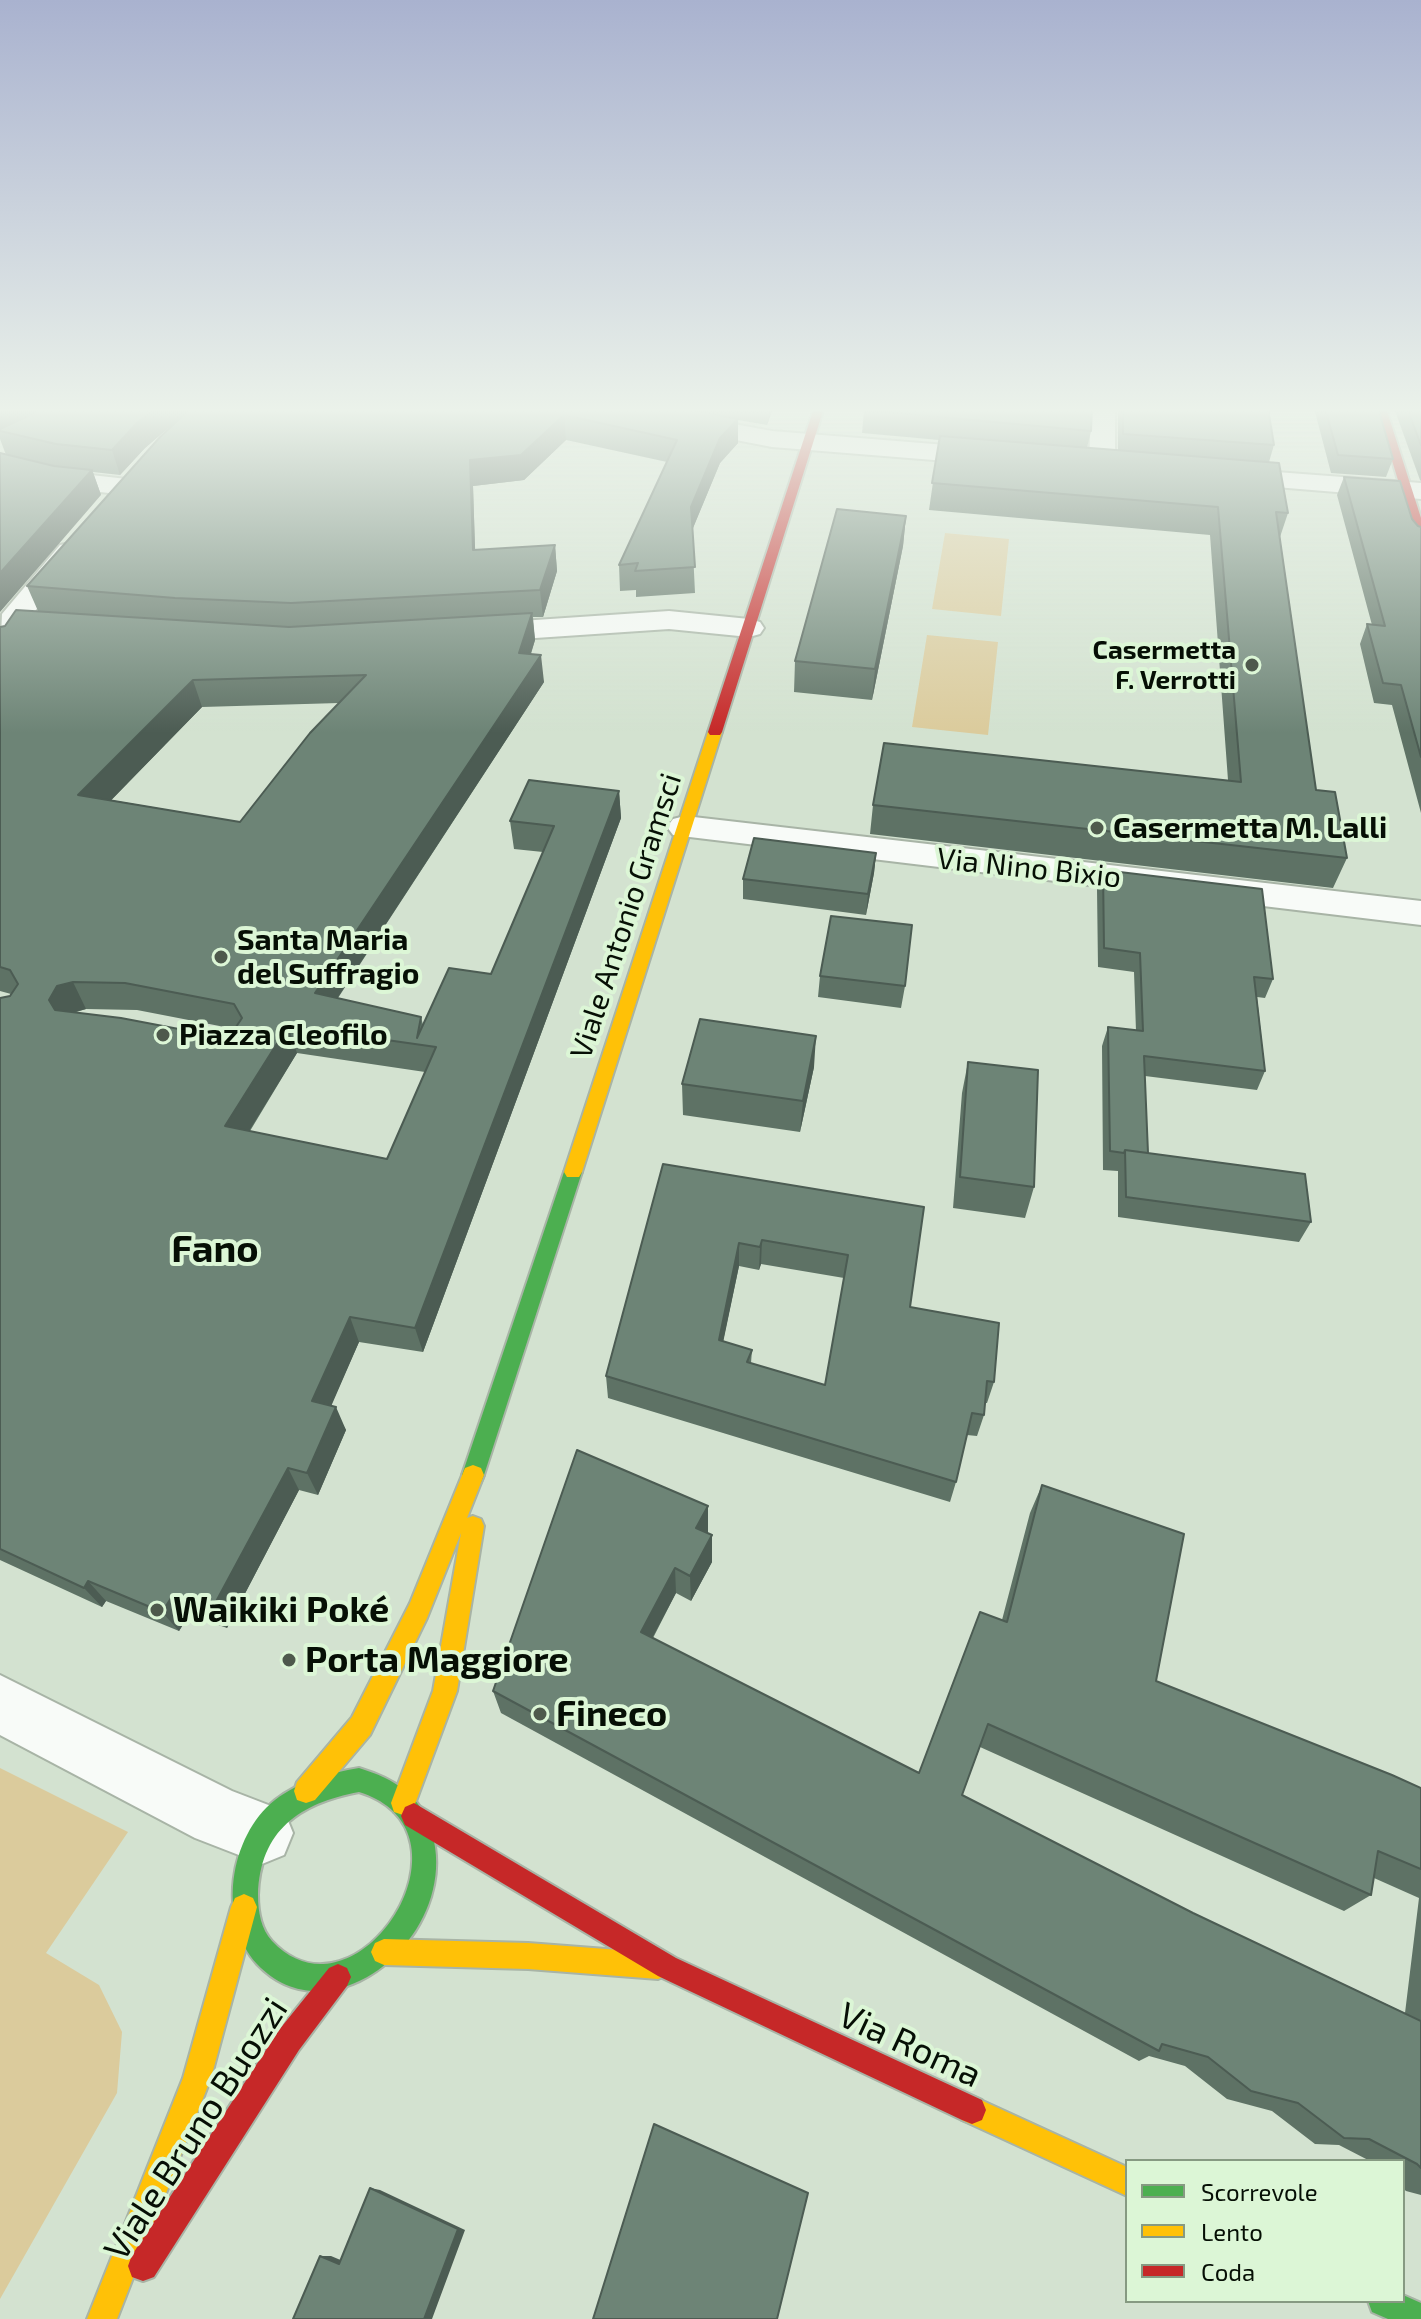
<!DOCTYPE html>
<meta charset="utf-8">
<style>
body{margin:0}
#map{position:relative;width:1421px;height:2319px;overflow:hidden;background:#d3e2d0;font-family:"Exo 2",sans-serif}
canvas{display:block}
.legend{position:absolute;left:1125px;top:2159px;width:280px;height:144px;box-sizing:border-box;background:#dcf6d6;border:2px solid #869a82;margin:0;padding:10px 14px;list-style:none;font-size:24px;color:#060f05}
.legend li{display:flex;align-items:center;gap:16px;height:40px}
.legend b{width:40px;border:2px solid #869a82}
</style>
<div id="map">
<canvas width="1421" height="2319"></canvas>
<ul class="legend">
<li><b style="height:10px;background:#4caf50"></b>Scorrevole</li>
<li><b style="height:10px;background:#ffc107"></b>Lento</li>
<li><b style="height:10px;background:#c62828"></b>Coda</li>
</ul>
</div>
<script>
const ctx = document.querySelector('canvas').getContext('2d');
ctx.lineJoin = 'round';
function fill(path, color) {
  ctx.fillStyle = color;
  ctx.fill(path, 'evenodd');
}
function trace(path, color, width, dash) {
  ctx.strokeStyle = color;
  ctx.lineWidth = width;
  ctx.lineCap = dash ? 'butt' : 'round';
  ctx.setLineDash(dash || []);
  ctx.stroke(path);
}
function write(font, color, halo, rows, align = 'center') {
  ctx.font = font + ' "Exo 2",sans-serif';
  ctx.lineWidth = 8;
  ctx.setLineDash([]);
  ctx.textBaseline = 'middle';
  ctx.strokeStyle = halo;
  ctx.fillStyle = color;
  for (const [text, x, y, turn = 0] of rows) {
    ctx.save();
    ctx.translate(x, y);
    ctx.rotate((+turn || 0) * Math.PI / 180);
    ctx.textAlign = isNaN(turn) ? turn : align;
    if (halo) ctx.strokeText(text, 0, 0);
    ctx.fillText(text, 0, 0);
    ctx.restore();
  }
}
const green = new Path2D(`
 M945 533 1009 539 1001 616 932 609Z
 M927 635 998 642 988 735 912 727Z
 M0 1768 128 1832 46 1953 99 1985 122 2032 117 2093 0 2299Z`);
const street = new Path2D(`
 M595 408H647L772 431 996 449 1005 452 1009 457 1005 462 996 465 772 447 607 415 598 413Z
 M1091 408H1115V466L1111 471H1093L1089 466Z
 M0 457 64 472 127 479 136 481 140 487 136 493 127 495 64 488 0 473Z
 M1224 468 1421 483V499L1215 482 1211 476 1215 470Z
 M70 543 80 545 84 551 31 616 18 649 0 657 2 614 60 545Z
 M669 611 749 619 760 622 764 628 760 634 749 637 669 629 476 642 465 639 461 633 465 627 476 624Z
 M685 816 1421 901V925L673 835 667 827 673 819Z
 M0 1675 232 1791 284 1811 293 1833 284 1855 262 1864 195 1838 0 1735Z`);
const fast = new Path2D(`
 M573 1165 579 1167 582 1172 484 1475 481 1482 473 1485 465 1482 462 1475 564 1172 567 1167Z
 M359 1768C395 1779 421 1795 432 1833 461 1934 332 2043 257 1964 217 1920 229 1836 275 1800 300 1781 329 1773 359 1768ZM359 1792C486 1831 357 2031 272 1941 261 1929 258 1912 258 1895 260 1830 300 1803 359 1792Z
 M1403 2295 1421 2303V2319H1388L1372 2312 1368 2301H1403Z`);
const slow = new Path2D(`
 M715 728 722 732 582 1172 579 1177H567L564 1172 708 732Z
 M473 1465 481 1468 484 1475 467 1518 473 1516 481 1519 484 1526 457 1691 412 1812 403 1815 394 1812 391 1803 433 1691 461 1533 427 1618 370 1735 315 1800 306 1803 297 1800 294 1791 297 1782 352 1717 410 1603 465 1468Z
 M244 1894 253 1898 257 1907 211 2078 117 2319H87L183 2078 231 1907 235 1898Z
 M384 1939 528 1943 658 1953 667 1957 671 1966 667 1975 658 1979 528 1969 384 1965 375 1961 371 1952 375 1943Z
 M972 2096 1127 2167V2196L962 2120 958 2110 962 2100Z`);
const jam = new Path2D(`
 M814 408H824L722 732 720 735H710L708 732Z
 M1376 408H1386L1421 518V539L1415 536Z
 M414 1803 676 1958 982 2100 986 2110 982 2120 972 2124 962 2120 658 1976 405 1825 401 1816 405 1807Z
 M338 1964 347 1968 351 1977 347 1986 299 2050 154 2277 143 2281 132 2277 128 2266 132 2255 279 2030 329 1968Z`);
const wall = new Path2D(`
 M0 408H773L767 425 738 420V443L720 463 692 530 695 593 636 597V590L620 591 619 565 667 462 566 440 524 480 473 486 475 550 555 545 557 571 543 617H533L535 640 531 654 544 682 338 998 421 1017 423 1025 491 974 543 852 514 849 510 821 619 791 621 818 423 1352 359 1342 331 1405 346 1430 318 1495 299 1490 227 1628 189 1615 179 1631 106 1601 102 1607 0 1560V998L10 996 11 994 0 991V627L5 626 38 611 27 586 182 416 145 448 120 475 93 472 101 495 6 455 0 439ZM339 703 240 822 111 800 202 707ZM86 1009 137 1010 235 1029 205 1034 73 1013ZM297 1053 425 1072 387 1159 250 1131Z
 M1118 408H1268L1274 445 1269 462 1288 513 1280 537 1316 790 1347 858 1333 888 870 834 873 805 1228 780 1210 535 929 510 939 440 862 433 864 410 1091 431 1087 448 1118 450Z
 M1314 408H1378L1393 459 1386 477 1331 473Z
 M1394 408H1421V481L1420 480Z
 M1344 477 1412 519 1418 526 1421 527V813L1392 705 1374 703 1360 644 1367 624 1372 625 1337 495Z
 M906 516 903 546 872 700 794 692 795 661Z
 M876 853 874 873 866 915 743 899V879Z
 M1103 870 1273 979 1265 998 1257 997 1265 1071 1257 1090 1145 1076 1148 1153 1311 1222 1299 1242 1118 1217V1171L1103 1170 1102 1046 1108 1027 1136 1031 1134 972 1098 967 1097 889Z
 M820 976 905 986 901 1008 818 997Z
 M968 1062 1034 1187 1025 1218 953 1208 962 1093Z
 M814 1067 800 1132 683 1115 682 1084Z
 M663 1164 924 1207 910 1307 994 1382 987 1403H985L984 1415 977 1436 967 1435 956 1482 950 1502 608 1398 606 1376ZM761 1264 844 1278 825 1385 751 1363 752 1350 723 1341 739 1266 759 1270Z
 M1042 1485 1156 1681 1421 1788V2195L1406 2191 1403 2188V2161H1370L1339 2145 1315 2144 1272 2111 1227 2099 1185 2066 1149 2056 1139 2061 501 1713 493 1691 708 1533 712 1562 691 1601 676 1593 653 1638 919 1773 980 1612 1002 1620 1030 1513ZM980 1747 1344 1911 1371 1895 1374 1878 1419 1898 1405 2013 1193 1913 962 1795Z`);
const shadedWall = new Path2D(`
 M0 408H30L34 419 0 431Z
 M156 408H192L145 448 120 475 112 450 137 423Z
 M768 408H773L767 425Z
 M564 415 566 440 524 480 473 486 476 576 473 550 470 460Z
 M738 419V443L720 463 691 533V507L720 438Z
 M92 470 101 495 0 612V573Z
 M906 516 903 546 872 700 875 669Z
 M555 545 557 571 543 617 540 590Z
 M532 613 535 640 522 680 519 653Z
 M541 655 544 682 323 1020 315 993Z
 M193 680 202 707 90 822 78 795Z
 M619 791 621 818 423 1352 415 1328Z
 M876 853 874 873 866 915 868 894Z
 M73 982 86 1009 71 1013 63 1028 49 1000 57 986Z
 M288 1026 297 1053 236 1152 225 1126Z
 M816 1036 814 1067 800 1132 803 1101Z
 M762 1240 761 1264 759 1270 760 1247Z
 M739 1243V1266L719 1362V1340Z
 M350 1317 359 1342 323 1425 312 1401Z
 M336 1407 346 1430 318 1495 307 1473Z
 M288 1468 299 1490 227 1628 212 1609Z
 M708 1506V1533L697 1554 696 1528Z
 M712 1535V1562L691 1601 690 1576Z
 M675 1568 676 1593 643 1655 641 1632Z
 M88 1581 106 1601 102 1607 84 1588Z
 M173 1595 189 1615 179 1631 162 1612Z
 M370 2188 380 2190 465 2230 432 2319H424Z
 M320 2256H331L350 2264H339Z`);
const building = new Path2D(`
 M38 408H156L137 423 112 450 56 444 0 431V429L36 412Z
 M191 408H683L738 419 720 438 691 507 695 567 635 571 638 563 619 565 677 440 564 415 521 455 470 460 473 550 555 545 540 590 291 603 175 598 27 586 160 437Z
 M865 408H1092L1091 431 864 410Z
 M1123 408H1268L1274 445 1123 434Z
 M1325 408H1378L1393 459 1338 455Z
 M1407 408H1421V445Z
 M940 436 1279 463 1288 513 1276 512 1316 790 1335 792 1347 858 873 805 884 743 1241 782 1218 507 932 483Z
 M0 453 54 466 92 470 0 573Z
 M1344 477 1400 481 1412 519 1418 526 1421 527V757L1401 685 1383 683 1367 624 1385 626Z
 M837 509 906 516 875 669 795 661Z
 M16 610 289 627 532 613 519 653 541 655 315 993 421 1017 417 1038 449 968 491 974 554 826 510 821 529 780 619 791 415 1328 350 1317 312 1401 336 1407 307 1473 288 1468 212 1609 173 1595 162 1612 88 1581 84 1588 0 1549V998L10 996 18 984 10 970 0 967V627L5 626ZM366 675 310 733 240 822 78 795 193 680ZM73 982 125 983 234 1004 242 1018 234 1030 205 1034 121 1018 55 1010 49 1000 57 986ZM288 1026 436 1047 387 1159 225 1126Z
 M754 838 876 853 868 894 743 879Z
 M1103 870 1262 889 1273 979 1254 977 1265 1071 1144 1056 1148 1153 1125 1150 1124 1153 1110 1151 1108 1027 1143 1031 1140 953 1104 948Z
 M831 916 912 925 905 986 820 976Z
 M700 1019 816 1036 803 1101 682 1084Z
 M968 1062 1038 1070 1034 1187 960 1177Z
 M1125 1150 1305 1174 1311 1222 1126 1197Z
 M663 1164 924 1207 910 1307 999 1323 994 1382 987 1381 984 1415 972 1413 956 1482 606 1376ZM762 1240 848 1255 825 1385 747 1362 752 1350 719 1340 739 1243 760 1247Z
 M577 1450 708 1506 696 1528 712 1535 690 1576 675 1568 641 1632 919 1773 980 1612 1007 1622 1042 1485 1184 1534 1156 1681 1392 1775 1421 1788V1869L1378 1851 1371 1895 988 1724 962 1795 1193 1913 1421 2021V2168L1417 2164 1369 2139 1344 2138 1298 2103 1251 2091 1208 2057 1162 2044 1159 2051 493 1691Z
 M654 2124 808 2193 777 2319H593Z
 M370 2188 458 2229 424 2319H293L320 2256 339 2264Z`);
const markers = [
 [1252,665,8,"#4e594c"],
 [1097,828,8,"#4e594c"],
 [221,957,8,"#4e594c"],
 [163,1035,8,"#4e594c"],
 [157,1610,8,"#4e594c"],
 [289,1660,8,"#4e594c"],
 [540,1714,8,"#4e594c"]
];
const farPoinames = [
 ["Casermetta",1236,650],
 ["F. Verrotti",1236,680]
];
const poiNames = [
 ["Casermetta M. Lalli",1113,828],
 ["Santa Maria",237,940],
 ["del Suffragio",237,974],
 ["Piazza Cleofilo",179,1035]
];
const streetNames = [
 ["Via Nino Bixio",1029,868,6],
 ["Viale Antonio Gramsci",626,916,-72]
];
const nearPoinames = [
 ["Waikiki Poké",173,1610],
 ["Porta Maggiore",305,1660],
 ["Fineco",556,1714]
];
const nearStreetnames = [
 ["Via Roma",910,2045,25],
 ["Viale Bruno Buozzi",196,2129,-57]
];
const districtNames = [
 ["Fano",215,1249]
];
fill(green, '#dbcb9c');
trace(street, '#a8b4a6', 4);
trace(fast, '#a8b4a6', 4);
trace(slow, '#a8b4a6', 4);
trace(jam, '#a8b4a6', 4);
fill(street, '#f8fbf8');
fill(fast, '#4caf50');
fill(slow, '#ffc107');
fill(jam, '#c62828');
fill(wall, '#5e7265');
fill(shadedWall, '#4c5c53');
fill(building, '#6d8476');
trace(building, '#4c5c53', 2);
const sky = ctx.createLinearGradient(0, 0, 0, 733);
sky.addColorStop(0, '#a9b2cf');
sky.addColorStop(0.56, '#ebf2ea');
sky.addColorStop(1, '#ebf2ea00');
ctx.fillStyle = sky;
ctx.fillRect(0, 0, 1421, 733);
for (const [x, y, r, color] of markers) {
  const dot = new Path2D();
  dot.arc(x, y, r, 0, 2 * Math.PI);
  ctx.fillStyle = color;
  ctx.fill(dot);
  trace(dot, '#dcf6d6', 3);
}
write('bold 26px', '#060f05', '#dcf6d6', farPoinames, 'right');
write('bold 30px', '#060f05', '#dcf6d6', poiNames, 'left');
write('30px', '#060f05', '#dcf6d6', streetNames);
write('bold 36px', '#060f05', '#dcf6d6', nearPoinames, 'left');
write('36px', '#060f05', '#dcf6d6', nearStreetnames);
write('bold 38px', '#060f05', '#dcf6d6', districtNames);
</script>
